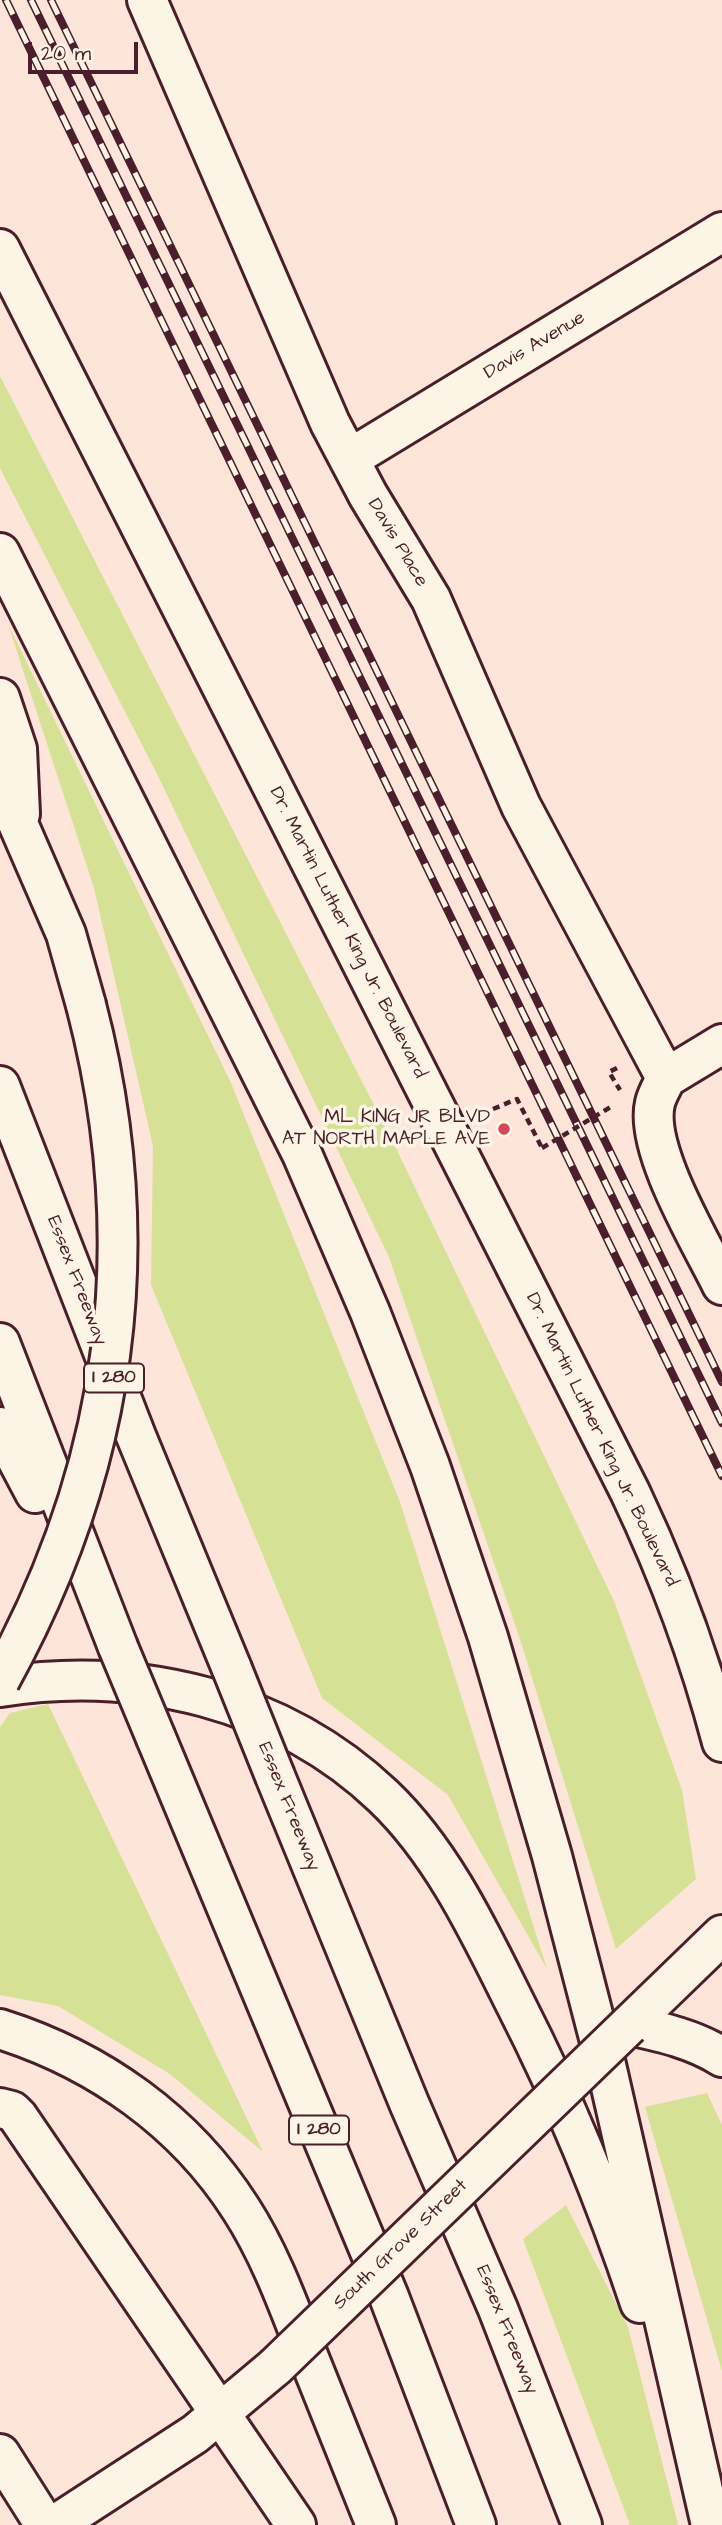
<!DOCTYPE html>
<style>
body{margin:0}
#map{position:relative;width:722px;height:2525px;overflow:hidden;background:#fde5da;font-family:"Architects Daughter",sans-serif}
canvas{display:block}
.scale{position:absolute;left:28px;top:42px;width:110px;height:32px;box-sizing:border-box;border:4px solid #4a1f2b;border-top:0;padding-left:9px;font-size:21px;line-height:24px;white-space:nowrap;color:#4a1f2b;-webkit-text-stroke:5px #fcf5e5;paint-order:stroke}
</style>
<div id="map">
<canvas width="722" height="2525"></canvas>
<div class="scale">20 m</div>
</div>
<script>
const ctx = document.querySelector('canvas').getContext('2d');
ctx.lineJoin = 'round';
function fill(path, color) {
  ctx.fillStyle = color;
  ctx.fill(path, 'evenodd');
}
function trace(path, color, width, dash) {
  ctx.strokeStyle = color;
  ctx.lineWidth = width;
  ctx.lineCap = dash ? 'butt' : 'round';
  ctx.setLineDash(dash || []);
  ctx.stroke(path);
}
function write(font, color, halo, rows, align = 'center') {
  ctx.font = font + ' "Architects Daughter",sans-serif';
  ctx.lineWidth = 7;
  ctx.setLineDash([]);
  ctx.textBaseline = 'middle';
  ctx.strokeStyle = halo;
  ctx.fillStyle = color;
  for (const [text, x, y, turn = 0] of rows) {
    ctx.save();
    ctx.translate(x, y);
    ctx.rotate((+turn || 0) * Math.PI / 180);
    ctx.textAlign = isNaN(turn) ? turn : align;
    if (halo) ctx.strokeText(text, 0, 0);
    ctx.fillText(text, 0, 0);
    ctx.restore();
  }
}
const green = new Path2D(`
 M0 376 393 1142 614 1601 682 1790 696 1879 616 1949 520 1639 389 1257 158 776 0 468Z
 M8 624 231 1083 400 1502 547 1969 448 1795 322 1698 151 1285 153 1146 94 888Z
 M48 1704 263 2152 170 2074 58 2006 0 1995V1727L10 1713Z
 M707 2093 722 2125V2371L645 2107Z
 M566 2205 628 2327 678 2525H630L523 2239Z`);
const path = new Path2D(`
 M617 1068 609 1072 620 1090
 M493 1109 517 1099 542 1148`);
const minor = new Path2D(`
 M147 0 330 423 368 495 431 599 521 806 666 1078
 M349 459 722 232
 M666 1078C663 1085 657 1094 655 1103 644 1149 701 1242 722 1285
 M666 1078 722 1044
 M0 2108 12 2111 18 2117 296 2525
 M0 2454 45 2525`);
const major = new Path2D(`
 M0 249 630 1492C669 1574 699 1654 722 1742
 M629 2025 722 1935
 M629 2025C661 2032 694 2039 722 2057
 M55 2525 195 2434 275 2367`);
const highway = new Path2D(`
 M0 553 302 1154 370 1312 430 1466 488 1637 552 1856 606 2065 711 2525
 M0 698 17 749 20 814
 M0 782 66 934 86 1005
 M0 1086 136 1436 232 1669
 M0 1343 118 1647
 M0 1427 35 1493
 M0 1687C137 1665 281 1699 383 1796 443 1853 480 1933 516 2005 565 2101 606 2201 640 2303
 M156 1738 389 2297 476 2525
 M275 1776 409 2103 498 2309 582 2525
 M0 2029C98 2060 185 2121 241 2209 270 2254 288 2304 307 2353 330 2410 353 2468 376 2525`);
const rail = new Path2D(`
 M6 0 722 1476
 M31 0 722 1423
 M51 0 722 1382`);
const pathBridge = new Path2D(`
 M542 1148 614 1105`);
const majorBridge = new Path2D(`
 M275 2367 629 2025`);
const highwayBridge = new Path2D(`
 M118 1647 156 1738
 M232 1669 275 1776
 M0 1680C119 1465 148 1242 86 1005`);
const markers = [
 [504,1129,7,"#d1495b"]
];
const shields = [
 [114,1378,60],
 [319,2130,60]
];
const shieldNames = [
 ["I 280",114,1378],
 ["I 280",319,2130]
];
const streetNames = [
 ["Davis Avenue",535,346,-31],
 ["Davis Place",397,543,59],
 ["Dr. Martin Luther King Jr. Boulevard",347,933,63],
 ["Essex Freeway",76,1281,69],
 ["Dr. Martin Luther King Jr. Boulevard",601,1440,64],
 ["Essex Freeway",288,1807,68],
 ["South Grove Street",401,2245,-44],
 ["Essex Freeway",506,2330,68]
];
const poiNames = [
 ["ML KING JR BLVD",490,1118],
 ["AT NORTH MAPLE AVE",490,1140]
];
fill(green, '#d5e194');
trace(minor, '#4a1f2b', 44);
trace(major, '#4a1f2b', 44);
trace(highway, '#4a1f2b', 44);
trace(path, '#4a1f2b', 4.5, [7, 5]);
trace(minor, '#fcf5e5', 38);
trace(major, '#fcf5e5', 38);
trace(highway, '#fcf5e5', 38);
trace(rail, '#4a1f2b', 8);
trace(rail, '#fcf5e5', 5, [16]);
trace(majorBridge, '#4a1f2b', 44, []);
trace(highwayBridge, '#4a1f2b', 44, []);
trace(pathBridge, '#4a1f2b', 4.5, [7, 5]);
trace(majorBridge, '#fcf5e5', 38);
trace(highwayBridge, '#fcf5e5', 38);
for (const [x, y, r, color] of markers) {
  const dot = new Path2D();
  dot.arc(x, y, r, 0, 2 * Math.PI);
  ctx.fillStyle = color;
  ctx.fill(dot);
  trace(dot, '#fcf5e5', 2.5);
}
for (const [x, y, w] of shields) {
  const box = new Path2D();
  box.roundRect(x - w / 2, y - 14.5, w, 29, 5);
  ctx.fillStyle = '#fcf5e5';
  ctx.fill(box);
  trace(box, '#4a1f2b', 2);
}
write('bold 18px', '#4a1f2b', null, shieldNames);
write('19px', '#4a1f2b', '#fcf5e5', streetNames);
write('19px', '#4a1f2b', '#fcf5e5', poiNames, 'right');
</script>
